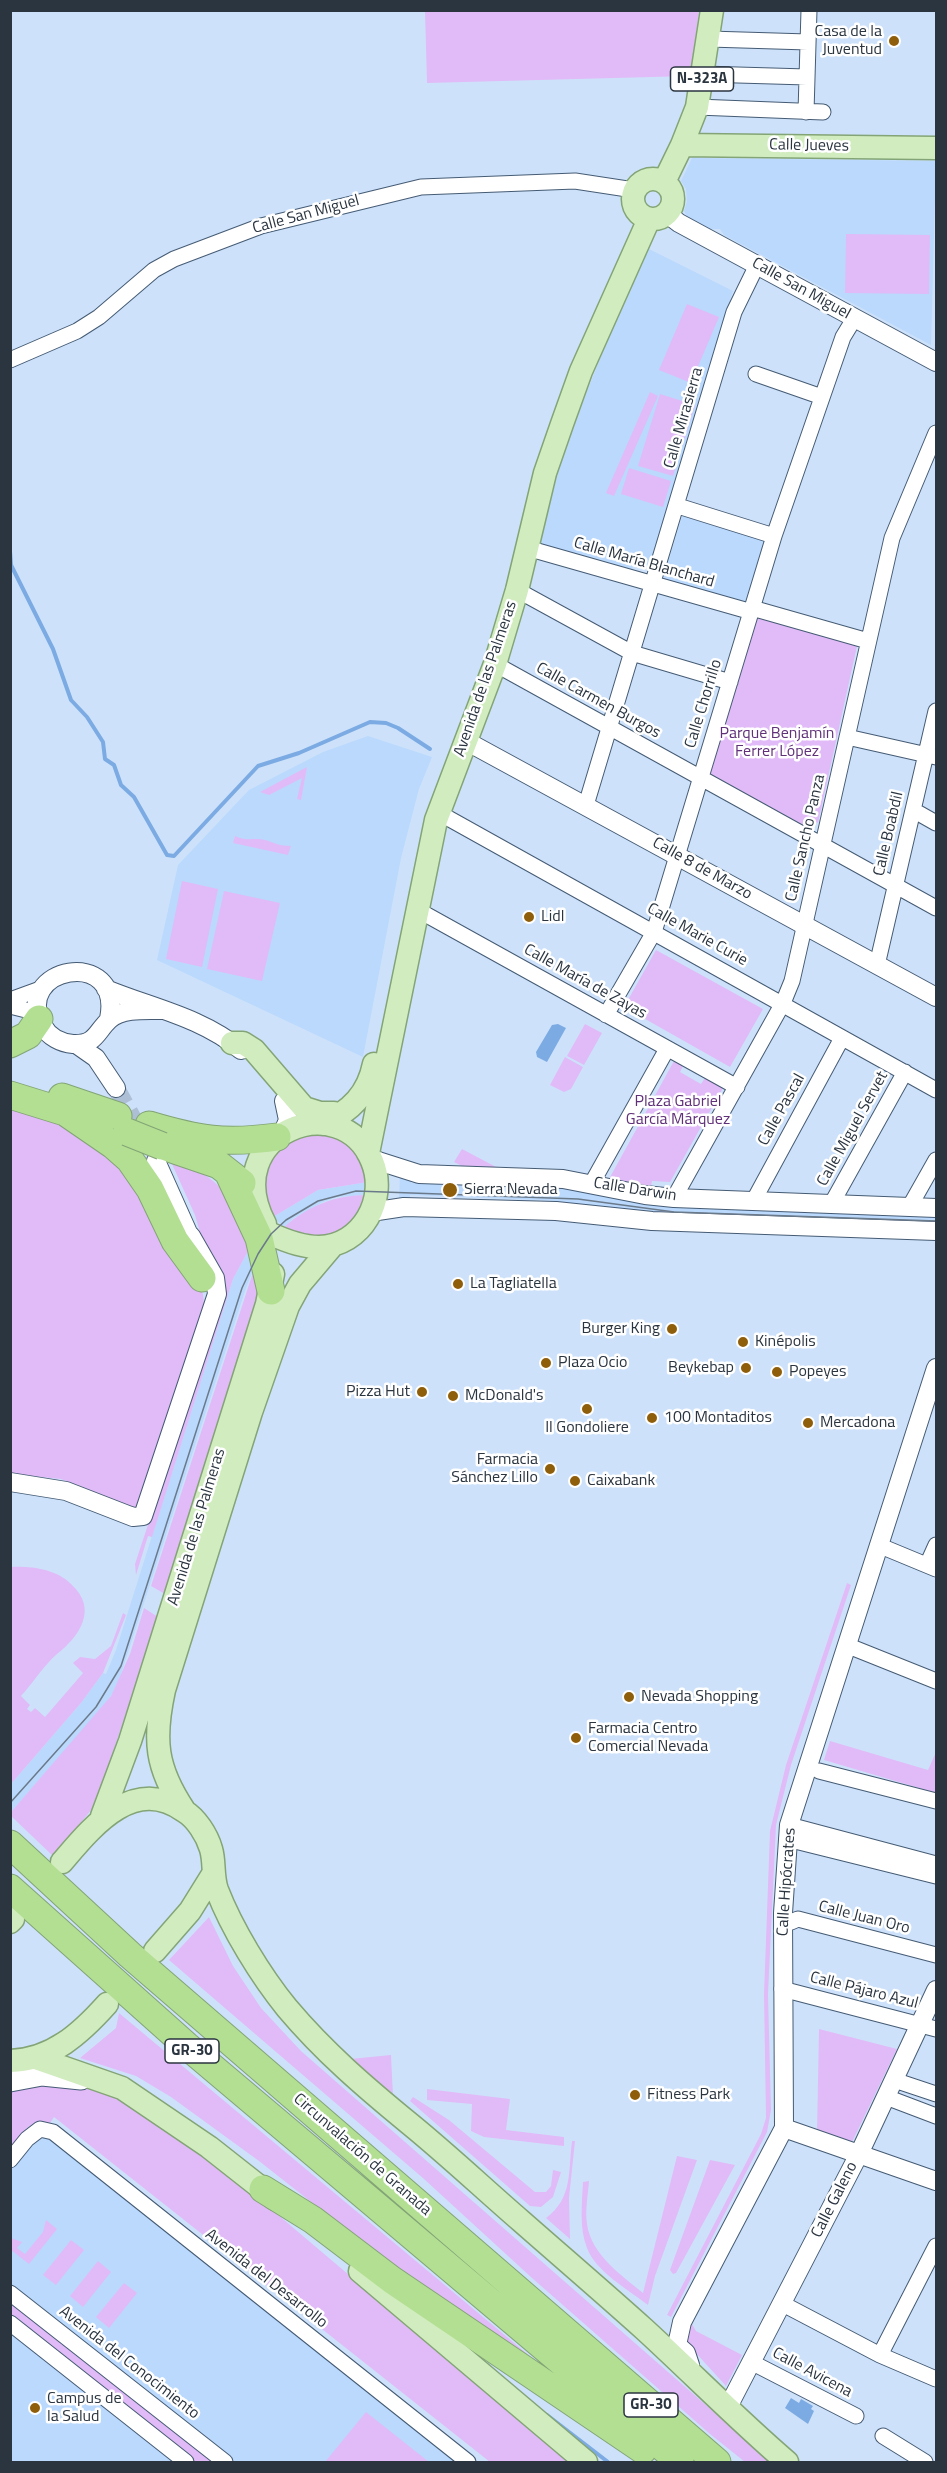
<!DOCTYPE html>
<meta charset="utf-8">
<style>
body{margin:0}
#map{position:relative;width:947px;height:2473px;overflow:hidden;background:#cde2fa;font-family:"Titillium Web",sans-serif}
canvas{display:block}
.frame{position:absolute;inset:0;border:12px solid #2b3540;pointer-events:none}
</style>
<div id="map">
<canvas width="947" height="2473"></canvas>
<div class="frame"></div>
</div>
<script>
const ctx = document.querySelector('canvas').getContext('2d');
ctx.lineJoin = 'round';
function fill(path, color) {
  ctx.fillStyle = color;
  ctx.fill(path, 'evenodd');
}
function trace(path, color, width, dash) {
  ctx.strokeStyle = color;
  ctx.lineWidth = width;
  ctx.lineCap = dash ? 'butt' : 'round';
  ctx.setLineDash(dash || []);
  ctx.stroke(path);
}
function write(font, color, halo, rows, align = 'center') {
  ctx.font = font + ' "Titillium Web",sans-serif';
  ctx.lineWidth = 5;
  ctx.setLineDash([]);
  ctx.textBaseline = 'middle';
  ctx.strokeStyle = halo;
  ctx.fillStyle = color;
  for (const [text, x, y, turn = 0] of rows) {
    ctx.save();
    ctx.translate(x, y);
    ctx.rotate((+turn || 0) * Math.PI / 180);
    ctx.textAlign = isNaN(turn) ? turn : align;
    if (halo) ctx.strokeText(text, 0, 0);
    ctx.fillText(text, 0, 0);
    ctx.restore();
  }
}
const built = new Path2D(`
 M692 158 936 161 931 345 724 235 720 229H710L687 217 684 211 687 201 686 189 681 181Z
 M645 247 733 291 651 566 634 562 632 571 538 545 567 441Z
 M682 516 765 540 746 604 663 579Z
 M368 736 432 757 419 789 401 858 363 1057 157 960 178 865 249 790 323 752Z
 M400 1174 411 1178V1183L557 1187 936 1209V1224L672 1216 557 1206 556 1201 541 1200 410 1195V1201H399Z
 M368 1182 367 1195 337 1197 323 1202 294 1218 284 1227 273 1217 318 1190Z
 M254 1240 258 1258 246 1288 120 1677 111 1696 97 1715 11 1812V1784L81 1703 103 1673 106 1674 116 1650 233 1279Z
 M11 2087 45 2134 458 2462H11Z`);
const green = new Path2D(`
 M425 11V10L699 11 690 76 427 83Z
 M846 234 930 235 929 294 845 293Z
 M687 304 719 317 691 383 659 370Z
 M650 392 658 396 614 496 606 493Z
 M660 394 695 405 673 476 638 466Z
 M629 468 671 481 663 507 621 494Z
 M756 617 857 646 818 823 807 818 802 826 709 774Z
 M307 767 301 800 297 799 302 778 269 795 260 792Z
 M235 836C246 842 254 837 265 840 275 843 280 846 291 846L288 855 233 843Z
 M182 881 218 889 202 967 166 959Z
 M224 891 280 903 262 981 207 969Z
 M656 950 763 1009 730 1067 624 1007Z
 M585 1024 602 1033 584 1065 567 1056Z
 M565 1057 583 1067 571 1089 564 1092 550 1085Z
 M674 1061 683 1066 680 1072 701 1084 705 1078 723 1088 670 1182 652 1181 651 1186H637L609 1179Z
 M11 1107 71 1128 107 1148 203 1294 204 1304 140 1505 135 1508 61 1479 11 1474Z
 M320 1132C352 1142 357 1151 368 1182L318 1190 273 1217 268 1209 263 1175 284 1142Z
 M462 1149 498 1168H466L454 1162Z
 M172 1164C223 1173 229 1200 254 1240L233 1279 152 1537 148 1536 136 1575 135 1564 221 1304 195 1215Z
 M367 1195C354 1233 319 1246 284 1227 308 1206 335 1195 367 1195Z
 M256 1263 259 1289 255 1313 165 1594 151 1586Z
 M11 1567C31 1566 56 1569 71 1584 99 1609 79 1637 57 1654 44 1665 33 1683 21 1696L30 1705 27 1709 31 1712 35 1708 45 1717 83 1673 73 1663 80 1657 95 1659 111 1646 123 1613 126 1615 103 1673 81 1703 11 1784Z
 M847 1583 851 1585 791 1765 776 1825 768 1994 771 2110 767 2132 671 2317 667 2315 761 2134 766 2118 764 1994 770 1831 786 1765Z
 M144 1608 158 1617 100 1791 92 1809 53 1856 11 1816V1812L111 1696 130 1654Z
 M830 1741 928 1770 936 1752V1793L824 1760Z
 M209 1917 233 1966 261 2008 301 2051 771 2462H745L710 2434 532 2278 424 2179 169 1960Z
 M119 2013 586 2403 437 2301 259 2161 171 2097 136 2076 80 2058 116 2028Z
 M819 2029 897 2049 852 2142 817 2132Z
 M391 2055 393 2096 350 2059Z
 M48 2081 109 2091 199 2148 570 2462H490L54 2117 50 2123C27 2119 24 2133 11 2150V2090Z
 M427 2089 510 2099 506 2130 564 2137V2146L484 2137 471 2131 472 2104 427 2100Z
 M413 2097 449 2120 535 2192H546L551 2186 553 2170 561 2172 553 2197 541 2207 530 2206 410 2101Z
 M572 2141H575L569 2198 570 2239 546 2218C573 2198 568 2172 572 2141Z
 M677 2156 697 2160 655 2276 648 2305C629 2290 596 2272 587 2248 579 2228 582 2203 583 2182L589 2181C588 2195 585 2210 587 2224 591 2254 621 2275 643 2293Z
 M710 2160 735 2165 676 2273 673 2274 670 2270Z
 M46 2220 57 2229 29 2264 11 2250V2238L22 2242 17 2248 25 2254 43 2232Z
 M71 2240 84 2250 56 2285 43 2275Z
 M98 2261 111 2272 83 2307 70 2296Z
 M124 2283 137 2293 109 2328 96 2317Z
 M10 2300 215 2462H196L11 2315Z
 M692 2324 696 2331 742 2355 726 2386 684 2340Z
 M366 2412 429 2462H325Z`);
const water = new Path2D(`
 M558 1024 566 1028 547 1062 537 1057 536 1052 552 1025Z
 M791 2398 799 2403 801 2399 813 2406 811 2409 814 2411 808 2424 785 2408Z`);
const stream = new Path2D(`
 M10 551 11 565 53 649 71 700 87 717 103 742 105 759 114 765 121 785 134 797 167 855 174 856 258 766 299 753 370 722 386 723 398 728 430 749
 M547 2415 608 2462`);
const tertiaryTunnel = new Path2D(`
 M116 1088 145 1141`);
const minor = new Path2D(`
 M709 39 808 42
 M703 74 807 77
 M697 107 823 112
 M806 112 809 10
 M10 360 77 331 99 317 154 270 174 259 261 226 421 187 575 181 634 190
 M756 374 822 397
 M678 506 774 536
 M527 548 752 612
 M517 590 632 653 730 682
 M752 608 868 641
 M495 664 936 908
 M847 737 936 757
 M586 805 734 312 757 265
 M913 810 936 823
 M439 813 936 1090
 M416 909 737 1087
 M877 965 936 711
 M10 1000 43 988
 M10 1006 38 1013
 M606 1015 654 932 774 536 843 337 854 319
 M592 1183 667 1049
 M674 1198 783 1003 792 981 892 538 936 433
 M754 1200 842 1038
 M832 1203 905 1072
 M910 1206 936 1160
 M878 1545 936 1569
 M927 1565 936 1545
 M846 1645 936 1681
 M819 1771 936 1801
 M789 1825 936 1864
 M787 1839 936 1876
 M783 1920 791 1922 798 1919 936 1955
 M782 1989 936 2029
 M894 2080 936 2094
 M886 2097 936 2116
 M10 2160 27 2139 40 2129 53 2132 468 2462
 M10 2293 225 2462
 M781 2303 880 2355 936 2379
 M10 2323 186 2462
 M880 2355 936 2246
 M751 2362 856 2416
 M883 2436 925 2462`);
const tertiary = new Path2D(`
 M667 214 679 223 936 362
 M466 741 936 997
 M106 989C152 1008 201 1017 241 1050
 M109 1019C124 945 10 967 43 1026 49 1037 61 1043 73 1044 96 1045 96 1032 109 1020 121 1008 147 1010 162 1010
 M76 1044 96 1058 116 1088
 M283 1132 288 1120 284 1101
 M372 1159 419 1174 563 1179 645 1195 674 1198 936 1208
 M156 1161 194 1246
 M371 1212 404 1207 556 1211 652 1221 936 1231
 M10 1482 66 1491 133 1517 143 1516 217 1294 215 1278 191 1236
 M784 2128 936 2181
 M690 2365 686 2353 677 2345 682 2322 784 2128 783 1913 789 1825 936 1368
 M728 2407 859 2154 936 1990`);
const secondary = new Path2D(`
 M10 2081 42 2075 81 2079`);
const primary = new Path2D(`
 M682 145 936 148
 M633 199a20 20 0 1 1 40 0a20 20 0 1 1-40 0Z
 M664 182 682 145 697 107 712 10
 M232 1043H243L254 1050 304 1108 320 1113H334
 M323 1124C351 1111 368 1094 374 1064
 M368 1153 436 820 495 664 517 590 545 473 562 424 581 371 649 219
 M265 1224C217 1133 342 1086 372 1161 388 1199 362 1246 319 1247 302 1247 286 1241 271 1234
 M184 1810C156 1768 153 1740 164 1690L251 1412 288 1306 300 1284 333 1245
 M102 1816 130 1741 267 1304 273 1274
 M62 1862C92 1827 133 1775 184 1811 196 1818 207 1835 211 1849 215 1862 212 1876 217 1890 232 1929 261 1976 287 2008 324 2052 366 2088 410 2124 448 2155 484 2189 521 2221 562 2257 604 2293 644 2329 692 2373 738 2420 787 2462
 M10 1922 13 1919
 M155 1951 190 1911 213 1874
 M36 2058 122 2088 209 2147 275 2199
 M10 2061C52 2060 81 2033 107 2004
 M360 2271 586 2462`);
const motorway = new Path2D(`
 M10 1044 28 1035 39 1019
 M10 1095 81 1117
 M62 1097 118 1116
 M65 1112 113 1145 130 1160 150 1189 175 1241 202 1278
 M149 1125C199 1140 225 1144 277 1137
 M169 1148 219 1165 242 1183
 M228 1172 259 1238 271 1291
 M10 1844 130 1955 717 2462
 M10 1888 187 2046 680 2462
 M263 2189 313 2220 392 2280 643 2450`);
const tram = new Path2D(`
 M10 1803 96 1707 121 1666 242 1288 258 1254 271 1234 286 1220 318 1201 356 1191 578 1199 674 1212 936 1221`);
const motorwayBridge = new Path2D(`
 M127 1132 162 1146`);
const markers = [
 [894,41,6,"#8f5e0b"],
 [529,917,6,"#8f5e0b"],
 [450,1190,8,"#8f5e0b"],
 [458,1284,6,"#8f5e0b"],
 [672,1329,6,"#8f5e0b"],
 [743,1342,6,"#8f5e0b"],
 [546,1363,6,"#8f5e0b"],
 [746,1368,6,"#8f5e0b"],
 [777,1372,6,"#8f5e0b"],
 [422,1392,6,"#8f5e0b"],
 [453,1396,6,"#8f5e0b"],
 [587,1409,6,"#8f5e0b"],
 [652,1418,6,"#8f5e0b"],
 [808,1423,6,"#8f5e0b"],
 [550,1469,6,"#8f5e0b"],
 [575,1481,6,"#8f5e0b"],
 [629,1697,6,"#8f5e0b"],
 [576,1738,6,"#8f5e0b"],
 [635,2095,6,"#8f5e0b"],
 [35,2408,6,"#8f5e0b"]
];
const shields = [
 [702,79,63],
 [192,2051,54],
 [651,2405,54]
];
const shieldNames = [
 ["N-323A",702,79],
 ["GR-30",192,2051],
 ["GR-30",651,2405]
];
const poiNames = [
 ["Casa de la",882,32,"right"],
 ["Juventud",882,50,"right"],
 ["Lidl",541,917],
 ["Sierra Nevada",464,1190],
 ["La Tagliatella",470,1284],
 ["Burger King",660,1329,"right"],
 ["Kinépolis",755,1342],
 ["Plaza Ocio",558,1363],
 ["Beykebap",734,1368,"right"],
 ["Popeyes",789,1372],
 ["Pizza Hut",410,1392,"right"],
 ["McDonald's",465,1396],
 ["100 Montaditos",664,1418],
 ["Mercadona",820,1423],
 ["Il Gondoliere",587,1428,"center"],
 ["Farmacia",538,1460,"right"],
 ["Sánchez Lillo",538,1478,"right"],
 ["Caixabank",587,1481],
 ["Nevada Shopping",641,1697],
 ["Farmacia Centro",588,1729],
 ["Comercial Nevada",588,1747],
 ["Fitness Park",647,2095],
 ["Campus de",47,2399],
 ["la Salud",47,2417]
];
const streetNames = [
 ["Calle Jueves",809,146,1],
 ["Calle San Miguel",306,215,-15],
 ["Calle San Miguel",801,289,29],
 ["Calle Mirasierra",684,418,-74],
 ["Calle María Blanchard",644,563,16],
 ["Avenida de las Palmeras",486,679,-71],
 ["Calle Carmen Burgos",598,701,29],
 ["Calle Chorrillo",704,704,-73],
 ["Calle Boabdil",889,834,-77],
 ["Calle Sancho Panza",806,838,-77],
 ["Calle 8 de Marzo",702,869,29],
 ["Calle Marie Curie",697,935,29],
 ["Calle María de Zayas",585,982,29],
 ["Calle Pascal",782,1110,-61],
 ["Calle Miguel Servet",853,1129,-61],
 ["Calle Darwin",635,1190,9],
 ["Avenida de las Palmeras",197,1527,-73],
 ["Calle Hipócrates",787,1882,-86],
 ["Calle Juan Oro",864,1918,14],
 ["Calle Pájaro Azul",864,1991,14],
 ["Circunvalación de Granada",362,2155,41],
 ["Calle Galeno",835,2200,-63],
 ["Avenida del Desarrollo",266,2279,38],
 ["Avenida del Conocimiento",129,2363,38],
 ["Calle Avicena",812,2373,28]
];
const parkNames = [
 ["Parque Benjamín",777,734],
 ["Ferrer López",777,752],
 ["Plaza Gabriel",678,1102],
 ["García Márquez",678,1120]
];
fill(built, '#bad9fd');
fill(green, '#e1bbf7');
fill(water, '#7cabe3');
trace(stream, '#7cabe3', 4);
trace(tertiaryTunnel, '#adbfd5', 18, [18, 9]);
trace(minor, '#455b74', 17);
trace(tertiary, '#455b74', 20);
trace(secondary, '#455b74', 23);
trace(primary, '#83a476', 25);
trace(motorway, '#83a476', 29);
trace(minor, '#fff', 15);
trace(tertiary, '#fff', 18);
trace(secondary, '#fff', 21);
trace(primary, '#d1ecbe', 22);
trace(motorway, '#b3df93', 27);
trace(tram, '#6b7a8a', 1.5);
trace(motorwayBridge, '#83a476', 29, []);
trace(motorwayBridge, '#b3df93', 27);
for (const [x, y, r, color] of markers) {
  const dot = new Path2D();
  dot.arc(x, y, r, 0, 2 * Math.PI);
  ctx.fillStyle = color;
  ctx.fill(dot);
  trace(dot, '#fff', 2);
}
for (const [x, y, w] of shields) {
  const box = new Path2D();
  box.roundRect(x - w / 2, y - 12, w, 24, 4.5);
  ctx.fillStyle = '#fff';
  ctx.fill(box);
  trace(box, '#2b3540', 1.5);
}
write('bold 15px', '#2b3540', null, shieldNames);
write('16px', '#2b3540', '#fff', poiNames, 'left');
write('16px', '#2b3540', '#fff', streetNames);
write('16px', '#603079', '#fff', parkNames);
</script>
